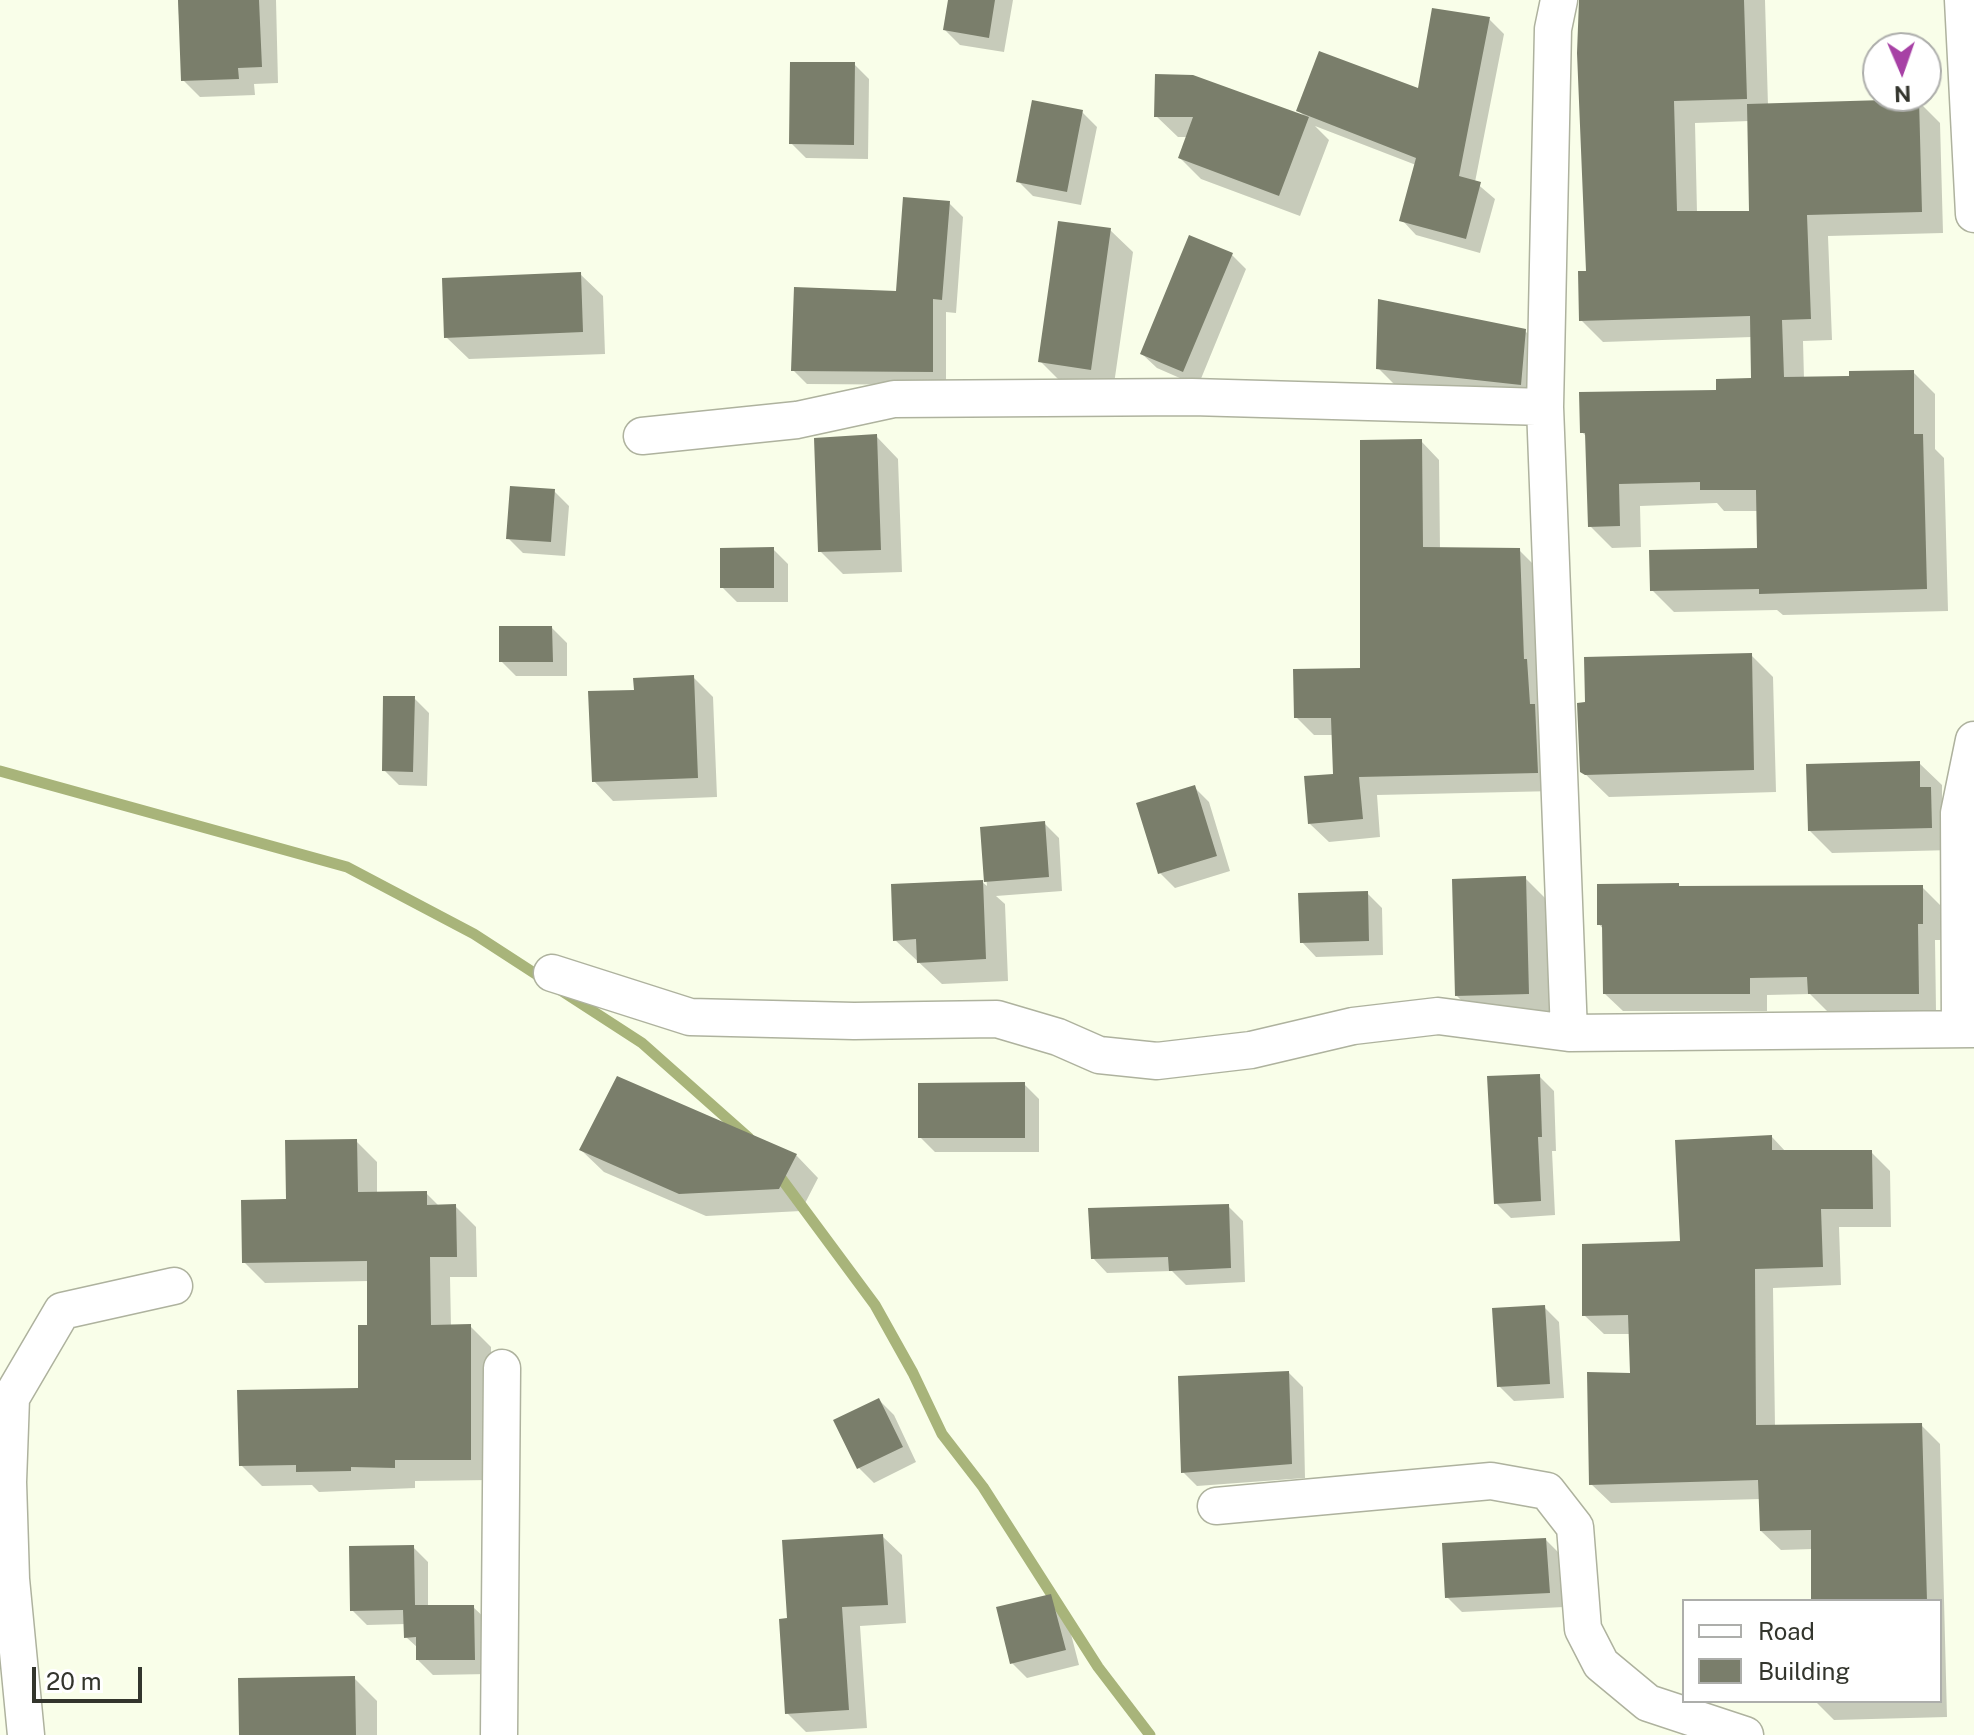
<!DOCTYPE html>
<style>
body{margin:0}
#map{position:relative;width:1974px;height:1735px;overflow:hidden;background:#f9fee9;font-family:"Public Sans",sans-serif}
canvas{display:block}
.legend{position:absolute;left:1682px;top:1599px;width:260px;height:104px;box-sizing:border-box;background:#fff;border:2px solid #adaeab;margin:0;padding:10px 14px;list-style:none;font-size:24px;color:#33352d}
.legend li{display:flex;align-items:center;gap:16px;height:40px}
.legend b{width:40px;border:2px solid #adaeab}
.north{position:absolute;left:1862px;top:32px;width:80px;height:80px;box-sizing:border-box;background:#fff;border:2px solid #adaeab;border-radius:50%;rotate:178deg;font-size:22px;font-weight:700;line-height:32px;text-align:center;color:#33352d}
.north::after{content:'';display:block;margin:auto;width:28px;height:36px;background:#a741a5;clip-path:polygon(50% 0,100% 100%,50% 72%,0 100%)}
.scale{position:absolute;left:32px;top:1667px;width:110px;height:36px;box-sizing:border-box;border:4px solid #33352d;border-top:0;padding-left:10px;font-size:24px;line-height:28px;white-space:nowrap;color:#33352d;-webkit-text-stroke:6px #fff;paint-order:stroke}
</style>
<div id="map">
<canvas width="1974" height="1735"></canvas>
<ul class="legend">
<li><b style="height:10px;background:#fff"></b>Road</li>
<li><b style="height:22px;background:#7a7e6b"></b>Building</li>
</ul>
<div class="north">N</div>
<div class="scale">20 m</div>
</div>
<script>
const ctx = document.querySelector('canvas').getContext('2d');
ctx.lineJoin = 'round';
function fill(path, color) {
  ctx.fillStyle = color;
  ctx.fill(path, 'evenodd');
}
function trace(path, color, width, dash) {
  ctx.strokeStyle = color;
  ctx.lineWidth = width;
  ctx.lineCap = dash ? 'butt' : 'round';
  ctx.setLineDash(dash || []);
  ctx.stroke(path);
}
const shadow = new Path2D(`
 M178 0H276L278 83 254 84 255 95 200 97 183 80Z
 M950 0H1013L1004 52 960 45 945 30Z
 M1580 0H1765L1768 106 1918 101 1940 123 1943 233 1828 236 1832 340 1803 341 1804 379 1913 372 1935 394V449L1944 458 1948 611 1783 615 1777 610 1674 612 1652 590 1759 550 1758 511H1724L1717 503 1640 506 1641 547 1612 548 1590 526 1587 437 1582 432 1753 380 1752 337 1603 342 1581 320 1588 273ZM1749 121 1751 213H1697L1695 123Z
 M1489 19 1504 34 1475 182 1495 199 1480 253 1416 235 1402 220 1416 165 1315 126 1329 140 1300 216 1201 179 1180 158 1188 137H1178L1156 116 1306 118 1299 111 1420 91Z
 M854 64 869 79 868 159 806 158 791 143Z
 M1082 112 1097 127 1081 205 1033 196 1018 181Z
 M949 203 963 217 956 313 946 312V385L807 384 793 370 897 293Z
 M1110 230 1133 252 1113 391 1063 384 1041 362Z
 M1231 254 1246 269 1198 386 1157 368 1142 354Z
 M580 274 603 296 605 354 469 359 446 337Z
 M1525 331 1547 353 1543 406 1401 391 1378 368Z
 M876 436 898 459 902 572 843 574 820 551Z
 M1421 441 1439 460 1440 549 1519 550 1538 569 1556 791 1377 795 1380 837 1329 842 1310 824 1335 776 1334 735H1314L1296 717 1362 669Z
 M554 491 569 506 565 556 523 553 508 538Z
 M773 549 788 564V602H737L722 587Z
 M552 628 567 643V676H516L501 661Z
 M1751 655 1773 677 1776 792 1609 797 1582 771Z
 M693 677 713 697 717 797 613 801 594 781Z
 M414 698 429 713 427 786 399 785 384 770Z
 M1919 763 1942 785V801L1953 811V850L1832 853 1810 831Z
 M1194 787 1209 802 1230 871 1175 888 1160 873Z
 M1044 823 1059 838 1062 891 996 896 1005 904 1008 981 942 984 895 940 982 882 987 886 982 828Z
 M1525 878 1548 901 1550 1016 1479 1018 1457 996Z
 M1599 886 1922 887 1940 905V940H1935L1936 1011H1827L1810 994 1767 995V1011H1623L1605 994 1604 930 1599 924Z
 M1367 893 1382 908 1383 955 1316 957 1302 942Z
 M1539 1076 1554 1091 1556 1151H1552L1555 1215 1511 1218 1496 1203 1489 1078Z
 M1024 1084 1039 1099V1152H935L920 1137Z
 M1772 1137 1786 1152H1871L1890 1171 1891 1227H1839L1841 1285 1773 1288 1775 1427 1921 1425 1940 1444 1947 1717 1834 1720 1815 1701H1940V1601H1813V1549L1781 1550 1761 1531V1499L1611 1503 1591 1484 1632 1375 1630 1334H1604L1584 1315 1682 1243Z
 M356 1141 377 1162V1194L426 1193 439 1206H455L476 1227 477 1277H450L451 1327 470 1326 491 1347V1480L415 1481V1488L319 1492 312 1485 262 1486 241 1465 360 1390 369 1327V1281L265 1283 244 1262 288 1201Z
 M581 1150 796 1155 818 1178 801 1211 706 1216 604 1172Z
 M1228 1206 1243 1221 1245 1282 1186 1285 1172 1271 1107 1273 1093 1258Z
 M1544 1307 1559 1322 1564 1398 1514 1401 1499 1386Z
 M1289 1373 1303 1387 1305 1478 1197 1486 1183 1472Z
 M879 1400 894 1415 916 1462 874 1483 859 1468Z
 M882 1536 902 1555 906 1623 860 1626 867 1728 806 1732 787 1713 789 1620Z
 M1546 1540 1561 1555 1564 1607 1462 1612 1447 1597Z
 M413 1547 428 1562V1607H473L488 1621 489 1674 433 1675 418 1660V1648L406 1637V1624L367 1625 352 1610Z
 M1050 1596 1065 1611 1079 1665 1027 1678 1012 1663Z
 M354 1678 377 1701V1735H241Z`);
const stream = new Path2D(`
 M0 771 347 867 474 934 642 1043 749 1138
 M775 1170 875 1305 913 1373 942 1434 983 1487 1098 1667 1150 1735`);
const building = new Path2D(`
 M178 0H259L262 67 238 68 239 79 181 81Z
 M948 0H995L989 38 943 30Z
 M1579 0H1744L1747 99 1674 101 1677 211H1749L1747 104 1919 99 1922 212 1807 215 1811 319 1782 320 1784 377 1849 376V371L1914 370V434H1923L1927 589 1759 594V589L1650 591 1649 550 1757 548 1756 490H1700V482L1619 484 1620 526 1588 527 1585 433H1580L1579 392 1716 390V379L1751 378 1750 316 1579 321 1578 271H1586L1577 53Z
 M1432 8 1490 17 1459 176 1481 182 1466 239 1399 221 1416 158 1296 111 1319 51 1418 88Z
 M790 62H855L854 145 789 144Z
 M1155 74 1193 75 1309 117 1279 196 1178 158 1193 117H1154Z
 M1032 100 1083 110 1067 192 1016 182Z
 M903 197 950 201 942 300 933 299V372L791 371 794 287 896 291Z
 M1058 221 1111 228 1091 370 1038 362Z
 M1189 235 1233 253 1183 372 1140 354Z
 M581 272 583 332 444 338 442 278Z
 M1378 299 1526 329 1521 385 1376 369Z
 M877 434 881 550 818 552 814 438Z
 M1422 439 1423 547 1520 548 1524 659H1527L1530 704H1535L1538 773 1359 777 1363 819 1308 824 1304 776 1333 774 1331 718H1294L1293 669 1360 668V440Z
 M510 486 555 489 551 542 506 539Z
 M774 547V588H720V548Z
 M499 626H552L553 662H499Z
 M1752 653 1754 770 1585 775 1580 772 1577 703 1585 702 1584 657Z
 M694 675 698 778 592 782 588 691 634 690 633 678Z
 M383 696H415L413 772 382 771Z
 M1920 761V787H1931L1932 828 1808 831 1806 764Z
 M1195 785 1217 856 1158 874 1136 803Z
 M1045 821 1049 877 984 882 980 827Z
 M1526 876 1529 994 1455 996 1452 879Z
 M983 880 986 959 917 963 916 939 893 941 891 884Z
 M1679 883V886L1923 885V924H1918L1919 994H1808L1807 977 1750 978V994H1603L1602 925H1597V884Z
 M1368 891 1369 941 1300 943 1298 893Z
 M1540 1074 1542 1137H1538L1541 1201 1494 1204 1487 1076Z
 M617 1076 797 1154 779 1189 679 1194 579 1150Z
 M1025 1082V1138H918V1083Z
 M1772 1135V1150H1872L1873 1209H1821L1823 1267 1755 1269 1756 1425 1922 1423 1927 1601H1811V1530L1760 1531 1758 1480 1589 1485 1587 1372 1630 1373 1628 1315 1582 1316V1244L1680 1241 1675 1140Z
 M357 1139 358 1192 427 1191V1205L456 1204 457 1257H430L431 1325 471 1324V1460H395V1468L351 1467V1471L296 1472V1465L239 1466 237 1390 358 1388V1325H367V1261L242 1263 241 1200 286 1199 285 1140Z
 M1229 1204 1231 1268 1169 1271 1168 1257 1091 1259 1088 1208Z
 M1545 1305 1550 1384 1497 1387 1492 1308Z
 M1289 1371 1292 1464 1181 1473 1178 1376Z
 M879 1398 903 1447 857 1469 833 1420Z
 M883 1534 888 1605 842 1607 849 1710 785 1714 779 1619 787 1618 782 1540Z
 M1546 1538 1550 1593 1445 1598 1442 1543Z
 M414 1545 415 1605H474L475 1660H416V1637L404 1638 403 1610 350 1611 349 1546Z
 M1051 1594 1066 1650 1010 1664 996 1607Z
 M355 1676 356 1735H239L238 1678Z`);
const minor = new Path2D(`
 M1559 0 1553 29 1545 407 1569 1033
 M1963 0 1974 214
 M642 436 797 420 894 399 1192 397 1545 407
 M552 973 690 1017 854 1021 997 1019 1058 1037 1099 1055 1157 1061 1251 1050 1353 1026 1438 1016 1569 1033 1974 1029
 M1960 1029 1959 813 1974 740
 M1216 1506 1491 1481 1547 1491 1575 1527 1583 1629 1601 1664 1648 1703 1745 1735
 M26 1735 11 1579 8 1482 11 1398 62 1311 174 1286
 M499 1735 502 1368`);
fill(shadow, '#0003');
trace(stream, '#a8b47a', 11);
fill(building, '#7a7e6b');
trace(minor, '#aeb29e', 39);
trace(minor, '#fff', 36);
</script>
